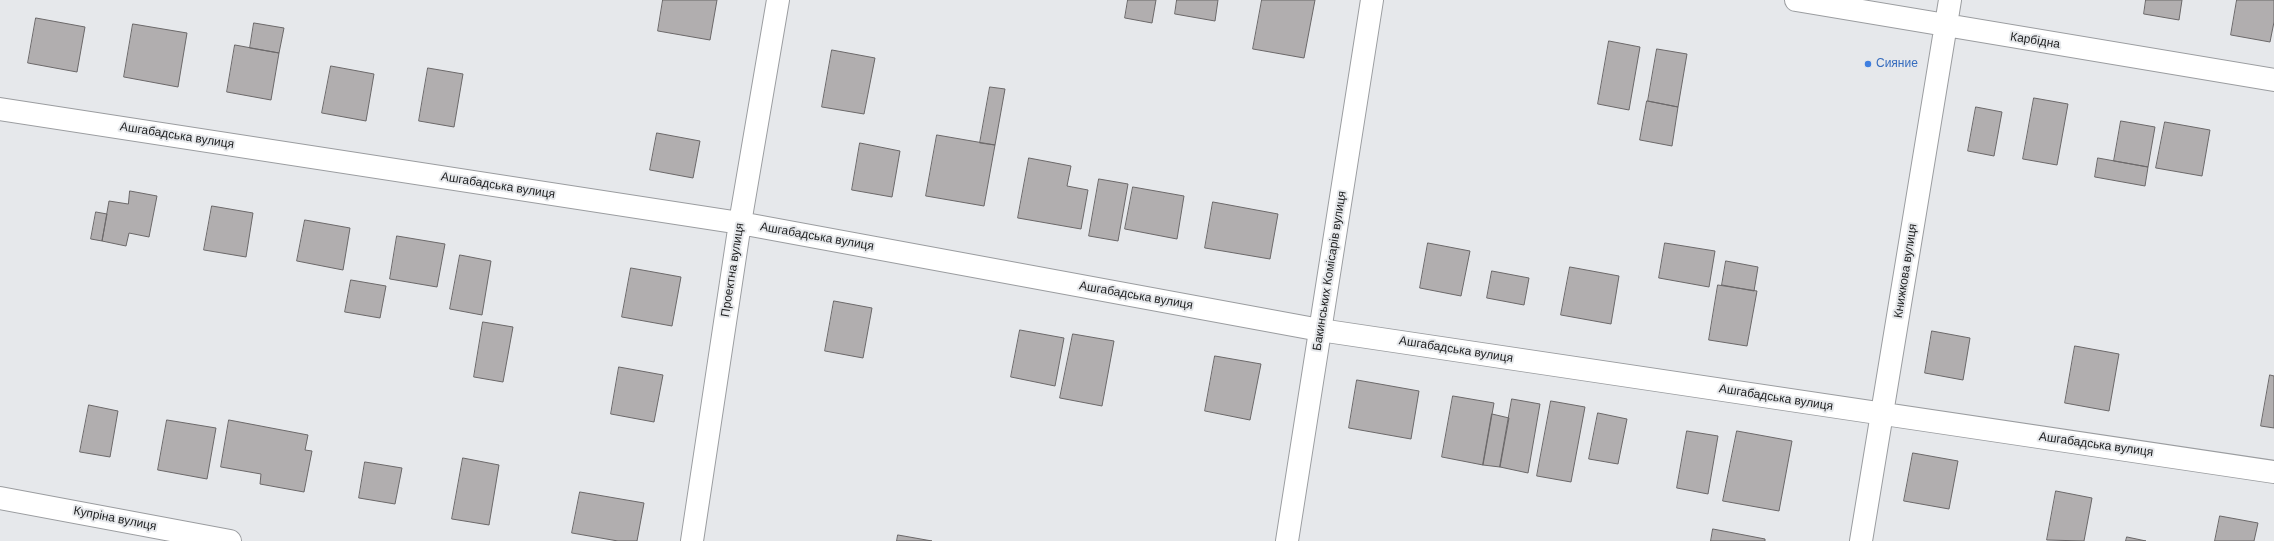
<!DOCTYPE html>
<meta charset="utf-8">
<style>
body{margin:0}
canvas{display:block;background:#e6e8eb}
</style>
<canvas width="2274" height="541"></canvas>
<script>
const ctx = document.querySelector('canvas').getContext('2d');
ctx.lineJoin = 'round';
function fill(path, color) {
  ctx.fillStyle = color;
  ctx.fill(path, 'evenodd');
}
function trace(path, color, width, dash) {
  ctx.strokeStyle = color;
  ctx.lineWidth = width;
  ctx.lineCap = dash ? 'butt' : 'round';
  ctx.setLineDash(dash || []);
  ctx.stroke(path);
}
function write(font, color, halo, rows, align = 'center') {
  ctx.font = font + ' "DM Sans",sans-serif';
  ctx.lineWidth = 4;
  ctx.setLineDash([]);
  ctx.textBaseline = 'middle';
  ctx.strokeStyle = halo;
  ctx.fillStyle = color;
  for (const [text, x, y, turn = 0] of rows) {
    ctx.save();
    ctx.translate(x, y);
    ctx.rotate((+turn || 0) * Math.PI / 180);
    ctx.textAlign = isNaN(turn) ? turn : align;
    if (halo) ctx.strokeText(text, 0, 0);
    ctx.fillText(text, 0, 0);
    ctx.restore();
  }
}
const building = new Path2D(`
 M663 0H717L710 40 658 31Z
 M1128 0H1156L1152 23 1125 18Z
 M1177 0H1218L1215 21 1175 14Z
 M1262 0H1315L1304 58 1253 49Z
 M2146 0H2182L2179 20 2144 14Z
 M2237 0H2274V22L2270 42 2231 35Z
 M36 18 85 27 77 72 28 63Z
 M254 23 284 28 279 53 250 48Z
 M133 24 187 33 178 87 124 77Z
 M1609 41 1640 47 1629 110 1598 104Z
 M235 45 279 53 271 100 227 92Z
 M1657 49 1687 54 1678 107 1648 101Z
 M832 50 875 58 864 114 822 107Z
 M331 66 374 74 366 121 322 113Z
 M428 68 463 74 454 127 419 121Z
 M990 87 1005 89 995 145 980 143Z
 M2034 98 2068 104 2057 165 2023 159Z
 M1647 101 1678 107 1672 146 1640 140Z
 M1976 107 2002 112 1994 156 1968 151Z
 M2121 121 2155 127 2148 167 2114 161Z
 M2165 122 2210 130 2202 176 2156 168Z
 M657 133 700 141 693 178 650 170Z
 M937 135 995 145 984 206 926 196Z
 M860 143 900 151 892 197 852 190Z
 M1029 158 1071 166 1067 186 1088 190 1081 229 1018 218Z
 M2098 158 2148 167 2145 186 2095 177Z
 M1099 179 1128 184 1118 241 1089 236Z
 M1133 187 1184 196 1177 239 1125 229Z
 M130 191 157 196 149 237 129 233 126 246 102 241 109 201 128 204Z
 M1213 202 1278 214 1270 259 1205 248Z
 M212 206 253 213 246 257 204 250Z
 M96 212 107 214 102 241 91 239Z
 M305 220 350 228 343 270 297 261Z
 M397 236 445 244 437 287 390 279Z
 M1428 243 1470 251 1461 296 1420 288Z
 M1665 243 1715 251 1709 287 1659 278Z
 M460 255 491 261 482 315 450 309Z
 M1726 261 1758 267 1754 291 1722 285Z
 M1570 267 1619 276 1611 324 1561 315Z
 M631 268 681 277 672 326 622 317Z
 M1492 271 1529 278 1524 305 1487 298Z
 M351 280 386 286 380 318 345 312Z
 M1718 285 1757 291 1747 346 1709 340Z
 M834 301 872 308 863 358 825 351Z
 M483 322 513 327 503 382 474 377Z
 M1020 330 1064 338 1055 386 1011 377Z
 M1932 331 1970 338 1963 380 1925 373Z
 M1073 334 1114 341 1102 406 1060 398Z
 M2075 346 2119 354 2109 411 2065 403Z
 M1215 356 1261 364 1250 420 1205 411Z
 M619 367 663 375 654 422 611 414Z
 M2270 375 2274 376V428L2261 426Z
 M1357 380 1419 391 1411 439 1349 428Z
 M1453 396 1494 403 1483 465 1442 457Z
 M1512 399 1540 404 1528 473 1500 467Z
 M1551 401 1585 407 1571 482 1537 476Z
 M89 405 118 411 110 457 80 452Z
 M1598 413 1627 419 1618 464 1589 459Z
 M1492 414 1509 418 1500 467 1483 465Z
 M167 420 216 428 207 479 158 470Z
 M229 420 308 435 305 450 312 451 304 492 260 484 261 474 221 467Z
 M1687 431 1718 436 1708 494 1677 488Z
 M1737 431 1792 441 1779 511 1723 501Z
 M1913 453 1958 461 1949 509 1904 501Z
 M463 458 499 465 489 525 452 519Z
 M365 462 402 468 395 504 359 498Z
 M2056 491 2092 498 2084 541 2047 540Z
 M580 492 644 503 637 541H618L572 533Z
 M2220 516 2258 523 2254 541H2215Z
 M1713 529 1765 539V541H1711Z
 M898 535 932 541H897Z
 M2127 537 2146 541H2126Z`);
const minor = new Path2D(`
 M1796 0 2274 80
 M0 109 740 223 1320 330 2274 472
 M0 498 230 541
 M692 541 740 223 778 0
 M1861 541 1950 0`);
const tertiary = new Path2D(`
 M1287 541 1372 0`);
const markers = [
 [1868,64,4,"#3f7fe0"]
];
const streetNames = [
 ["Карбідна",2035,41,9],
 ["Ашгабадська вулиця",177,136,9],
 ["Ашгабадська вулиця",498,186,9],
 ["Ашгабадська вулиця",817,237,10],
 ["Проектна вулиця",733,270,-81],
 ["Бакинських Комісарів вулиця",1330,271,-81],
 ["Книжкова вулиця",1906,271,-81],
 ["Ашгабадська вулиця",1136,296,10],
 ["Ашгабадська вулиця",1456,350,9],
 ["Ашгабадська вулиця",1776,398,9],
 ["Ашгабадська вулиця",2096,445,8],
 ["Купріна вулиця",115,519,11]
];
const shopNames = [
 ["Сияние",1876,64]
];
fill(building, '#b1aeaf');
trace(building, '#6b6869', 1);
trace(minor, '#9b9da0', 24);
trace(tertiary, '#9b9da0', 24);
trace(minor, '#fff', 22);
trace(tertiary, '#fff', 22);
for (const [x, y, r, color] of markers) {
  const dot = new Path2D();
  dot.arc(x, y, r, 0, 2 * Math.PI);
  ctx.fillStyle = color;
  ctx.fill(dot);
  trace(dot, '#e6e8eb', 1.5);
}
write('12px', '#1d1e1f', '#e6e8eb', streetNames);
write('12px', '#366cbe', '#e6e8eb', shopNames, 'left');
</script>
